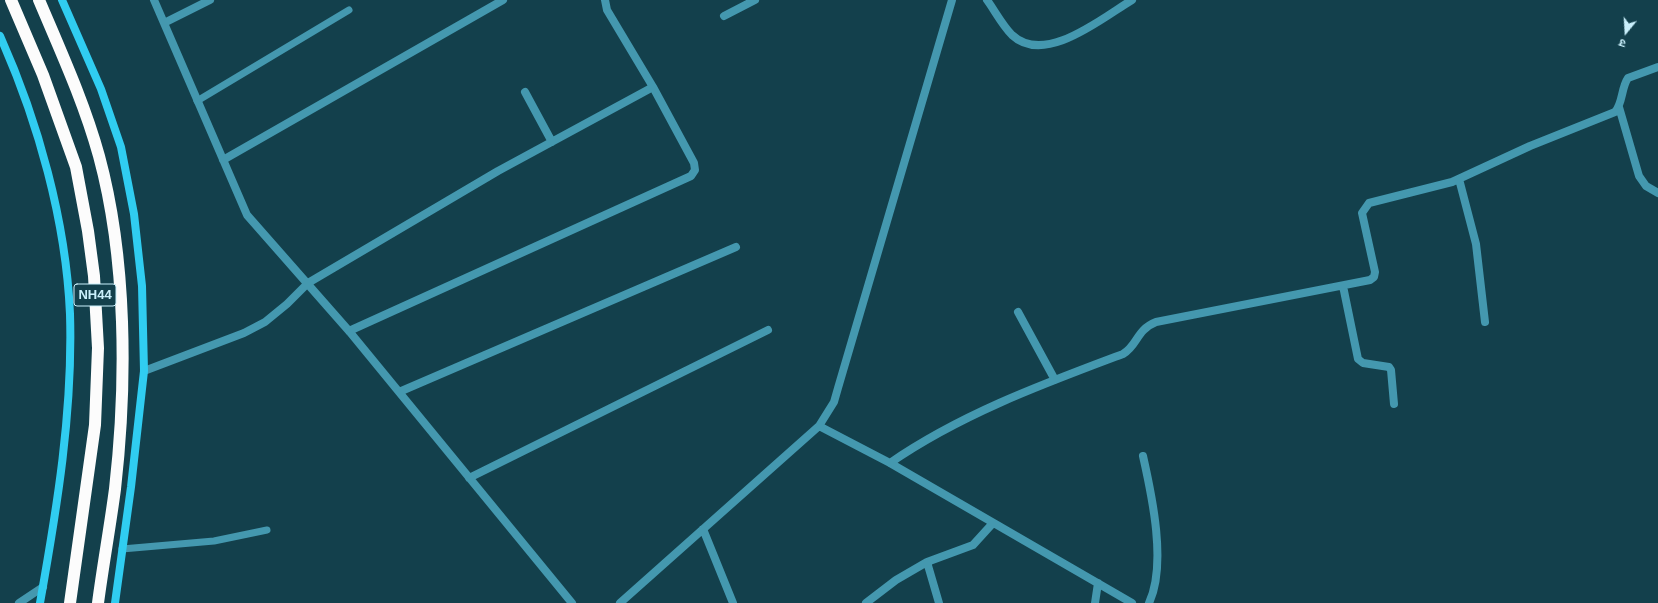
<!DOCTYPE html>
<meta charset="utf-8">
<style>
body{margin:0}
#map{position:relative;width:1658px;height:603px;overflow:hidden;background:#13404c;font-family:Helvetica,"Noto Sans Devanagari",sans-serif}
canvas{display:block}
.north{position:absolute;left:1606px;top:12px;width:40px;height:40px;-webkit-text-stroke:3px #13404c;paint-order:stroke;rotate:198deg;font-size:11px;font-weight:700;line-height:16px;text-align:center;color:#caf0fc}
.north::after{content:'';display:block;margin:auto;width:14px;height:18px;background:#caf0fc;clip-path:polygon(50% 0,100% 100%,50% 72%,0 100%)}
</style>
<div id="map">
<canvas width="1658" height="603"></canvas>
<div class="north">उ</div>
</div>
<script>
const ctx = document.querySelector('canvas').getContext('2d');
ctx.lineJoin = 'round';
function trace(path, color, width, dash) {
  ctx.strokeStyle = color;
  ctx.lineWidth = width;
  ctx.lineCap = dash ? 'butt' : 'round';
  ctx.setLineDash(dash || []);
  ctx.stroke(path);
}
function write(font, color, halo, rows, align = 'center') {
  ctx.font = font + ' Helvetica,sans-serif';
  ctx.lineWidth = 3;
  ctx.setLineDash([]);
  ctx.textBaseline = 'middle';
  ctx.strokeStyle = halo;
  ctx.fillStyle = color;
  for (const [text, x, y, turn = 0] of rows) {
    ctx.save();
    ctx.translate(x, y);
    ctx.rotate((+turn || 0) * Math.PI / 180);
    ctx.textAlign = isNaN(turn) ? turn : align;
    if (halo) ctx.strokeText(text, 0, 0);
    ctx.fillText(text, 0, 0);
    ctx.restore();
  }
}
const lane = new Path2D(`
 M197 101 349 10
 M122 549 214 541 267 530`);
const street = new Path2D(`
 M154 0 247 215 349 331 572 603
 M987 0C995 11 1002 25 1012 35 1045 66 1102 18 1132 0
 M724 16 755 0
 M164 23 210 0
 M525 92 552 142
 M1619 107 1639 176 1646 186 1658 193
 M223 160 503 0
 M1459 179 1476 244 1485 322
 M1343 286 1358 359 1363 363 1389 367 1391 370 1394 404
 M1018 312 1055 380
 M349 331 691 176 695 170 694 163 653 87 607 10 605 0
 M144 371 244 333 265 322 287 304 308 283 498 171 653 87
 M399 392 736 247
 M819 426 890 463 1132 603
 M1143 456C1152 496 1167 565 1149 603
 M890 463C961 414 1043 384 1123 354 1138 345 1136 330 1156 322L1370 280 1374 277 1375 272 1362 213 1369 203 1452 182 1530 146 1615 112C1623 103 1621 88 1628 78L1658 67
 M469 478 768 330
 M703 529 733 603
 M927 562 939 603
 M19 603 43 587
 M620 603 819 426 834 402 838 388 952 0
 M866 603 896 580 927 562 973 545 993 523
 M1095 603 1098 583`);
const secondary = new Path2D(`
 M62 0 101 89 121 147 134 214 142 286 144 371 131 487 115 603
 M0 36C38 121 66 221 70 314 73 411 57 508 40 603`);
const highway = new Path2D(`
 M11 0 43 75 76 167 88 231 94 276 98 348 95 425 70 603
 M39 0C61 52 84 102 99 156 127 259 127 384 115 489 110 527 103 565 98 603`);
const shields = [
 [95,295,42]
];
const shieldNames = [
 ["NH44",95,295]
];
trace(lane, '#4498af', 7);
trace(street, '#4498af', 8);
trace(secondary, '#30cdf1', 8);
trace(highway, '#fcfcfc', 12);
for (const [x, y, w] of shields) {
  const box = new Path2D();
  box.roundRect(x - w / 2, y - 11, w, 22, 3);
  ctx.fillStyle = '#13404c';
  ctx.fill(box);
  trace(box, '#caf0fc', 1);
}
write('bold 13px', '#caf0fc', null, shieldNames);
</script>
